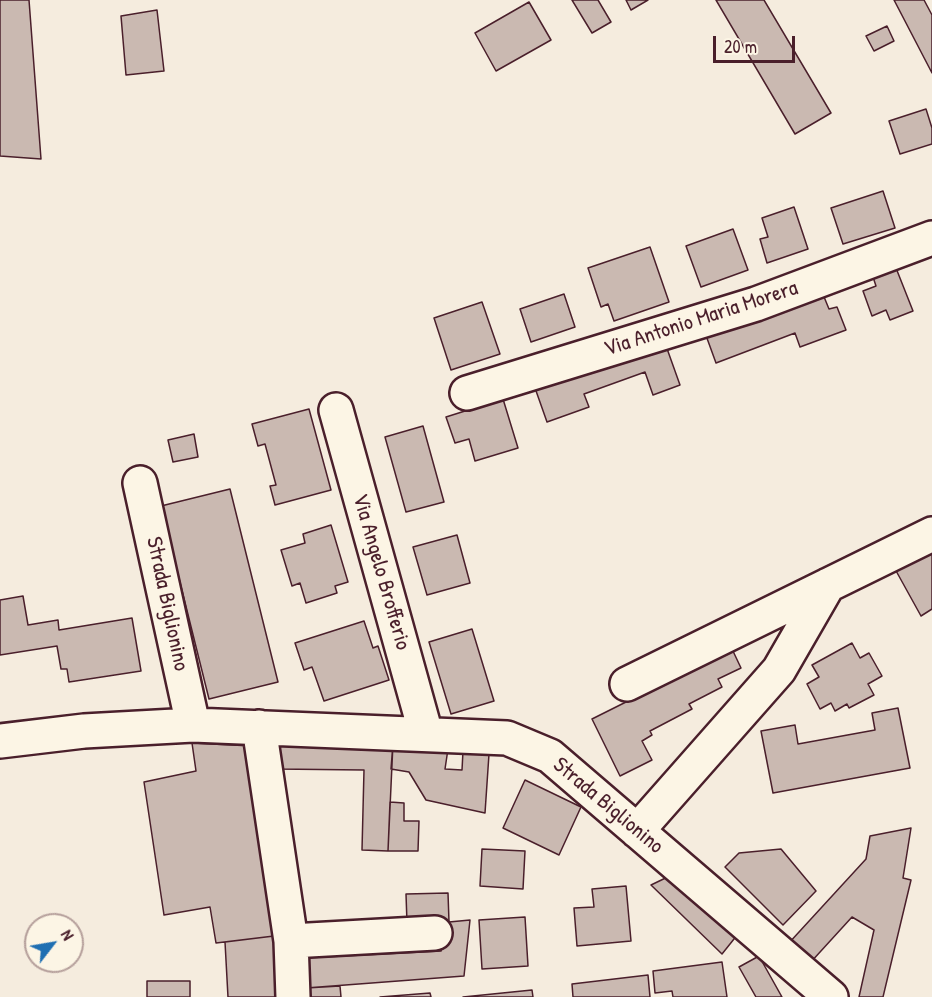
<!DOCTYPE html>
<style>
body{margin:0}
#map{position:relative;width:932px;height:997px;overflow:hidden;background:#f5ecde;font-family:"Patrick Hand",sans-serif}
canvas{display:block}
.north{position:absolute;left:24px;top:913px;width:60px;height:60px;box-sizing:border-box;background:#fcf5e5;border:2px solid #b59f9b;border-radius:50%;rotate:59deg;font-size:16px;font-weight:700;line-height:24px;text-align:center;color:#4a1f2b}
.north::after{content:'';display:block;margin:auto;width:21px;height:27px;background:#1f6fb2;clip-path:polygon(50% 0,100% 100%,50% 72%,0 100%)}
.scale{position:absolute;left:713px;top:36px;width:82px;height:27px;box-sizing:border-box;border:3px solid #4a1f2b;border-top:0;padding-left:8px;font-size:18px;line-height:21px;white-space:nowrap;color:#4a1f2b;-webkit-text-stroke:4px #fcf5e5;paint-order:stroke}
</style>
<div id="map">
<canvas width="932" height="997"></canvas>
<div class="north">N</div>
<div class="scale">20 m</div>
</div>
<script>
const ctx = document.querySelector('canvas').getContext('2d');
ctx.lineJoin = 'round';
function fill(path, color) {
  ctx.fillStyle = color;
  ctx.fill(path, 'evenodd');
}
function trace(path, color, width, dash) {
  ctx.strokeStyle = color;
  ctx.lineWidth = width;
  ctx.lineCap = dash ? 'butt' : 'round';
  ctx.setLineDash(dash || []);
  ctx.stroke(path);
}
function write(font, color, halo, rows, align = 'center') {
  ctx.font = font + ' "Patrick Hand",sans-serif';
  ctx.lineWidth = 4.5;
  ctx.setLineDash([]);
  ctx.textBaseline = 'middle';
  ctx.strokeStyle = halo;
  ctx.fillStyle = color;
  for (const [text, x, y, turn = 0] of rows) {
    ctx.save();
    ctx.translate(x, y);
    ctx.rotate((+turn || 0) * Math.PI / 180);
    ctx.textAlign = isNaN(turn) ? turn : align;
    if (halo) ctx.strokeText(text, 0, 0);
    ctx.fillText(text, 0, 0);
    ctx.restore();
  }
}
const building = new Path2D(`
 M0 0H29L41 159 0 156Z
 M572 0H598L611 22 592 33Z
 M626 0H648L631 10Z
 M716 0H764L831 113 795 134Z
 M894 0H924L932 15V73Z
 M529 2 551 40 496 71 475 33Z
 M157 10 164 71 126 75 121 16Z
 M887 26 894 41 874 51 866 36Z
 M926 109 932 128V144L900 154 889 121Z
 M883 191 895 228 843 244 831 208Z
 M794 207 808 249 767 263 760 239 768 237 762 218Z
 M733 229 748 270 701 287 686 246Z
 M650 247 669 302 614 321 608 304 601 307 588 268Z
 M896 268 913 311 890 320 886 310 872 316 863 291 876 286 873 277Z
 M820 287 829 309 837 307 846 330 800 347 795 333 716 363 704 330Z
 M564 294 575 327 531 342 520 309Z
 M482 302 500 354 451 370 434 318Z
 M665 343 680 385 653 395 645 372 584 394 589 407 547 422 535 388Z
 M503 399 518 448 475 461 469 439 455 443 446 417Z
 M309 409 331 490 275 505 270 486 276 485 265 444 258 446 252 424Z
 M423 426 444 502 406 512 385 437Z
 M194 434 198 457 173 462 168 440Z
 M230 489 278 682 209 699 161 506Z
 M331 525 348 582 335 586 337 593 306 603 300 583 292 586 281 550 305 543 303 534Z
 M457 535 470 583 427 595 413 547Z
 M932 548V609L921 616 895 569Z
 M23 596 28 625 58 620 59 630 132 618 141 671 69 682 67 669H61L57 646 0 655V600Z
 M364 621 373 648 378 646 389 680 324 701 312 667 304 670 295 643Z
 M472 629 494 701 451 714 429 642Z
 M852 643 860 658 869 653 882 676 868 684 874 695 849 708 847 704 835 711 831 703 820 709 807 684 819 677 812 665Z
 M732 649 741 668 718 679 722 687 689 704 692 709 650 731 652 735 642 741 652 760 620 776 592 719Z
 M898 708 910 768 773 793 761 731 795 725 798 744 875 730 872 713Z
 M272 739 393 743 388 851 362 850 364 770 276 769Z
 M192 743 252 746 274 936 216 943 210 907 164 915 144 782 196 771Z
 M393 743 448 749 445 769 462 770 463 751 489 754 485 813 426 800 409 772 391 769Z
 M525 780 581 807 559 855 503 828Z
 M390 802 404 803V821H419L418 851H388Z
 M911 828 903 878 911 880 883 997H859L874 930 852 917 810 963 788 944 866 859 870 836Z
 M482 849 525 851 523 889 480 886Z
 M781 849 816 891 783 925 725 867 739 853Z
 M678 872 738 934 722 954 651 885Z
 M626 886 631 941 577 946 574 908 594 907 592 889Z
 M448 893 449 922 407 923 406 894Z
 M525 917 528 966 482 969 479 920Z
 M470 920 464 976 306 988 304 958 441 951 449 922Z
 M274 936 278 997H228L225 942Z
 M759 956 782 997H756L739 967Z
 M722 962 727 997H673L672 991 655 993 653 971Z
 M648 975 650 997H573L572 984Z
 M147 981H190V997H147Z
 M340 986 341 997H306V988Z
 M532 990 533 997H463Z
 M430 993 431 997H380Z`);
const minor = new Path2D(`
 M467 393 756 304 932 238
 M336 410 426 734
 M140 483 193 725
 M627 684 932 534
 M259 727 291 941 293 997
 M0 741 84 731 193 725 507 738 550 756 831 997
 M637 831 779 670 828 585
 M291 941 435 933`);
const streetNames = [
 ["Via Antonio Maria Morera",701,319,-18],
 ["Via Angelo Brofferio",381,572,74],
 ["Strada Biglionino",167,604,78],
 ["Strada Biglionino",608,806,40]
];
fill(building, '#cab9b1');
trace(building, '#4a1f2b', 1.5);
trace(minor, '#4a1f2b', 38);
trace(minor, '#fcf5e5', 33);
write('22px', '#4a1f2b', '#fcf5e5', streetNames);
</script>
